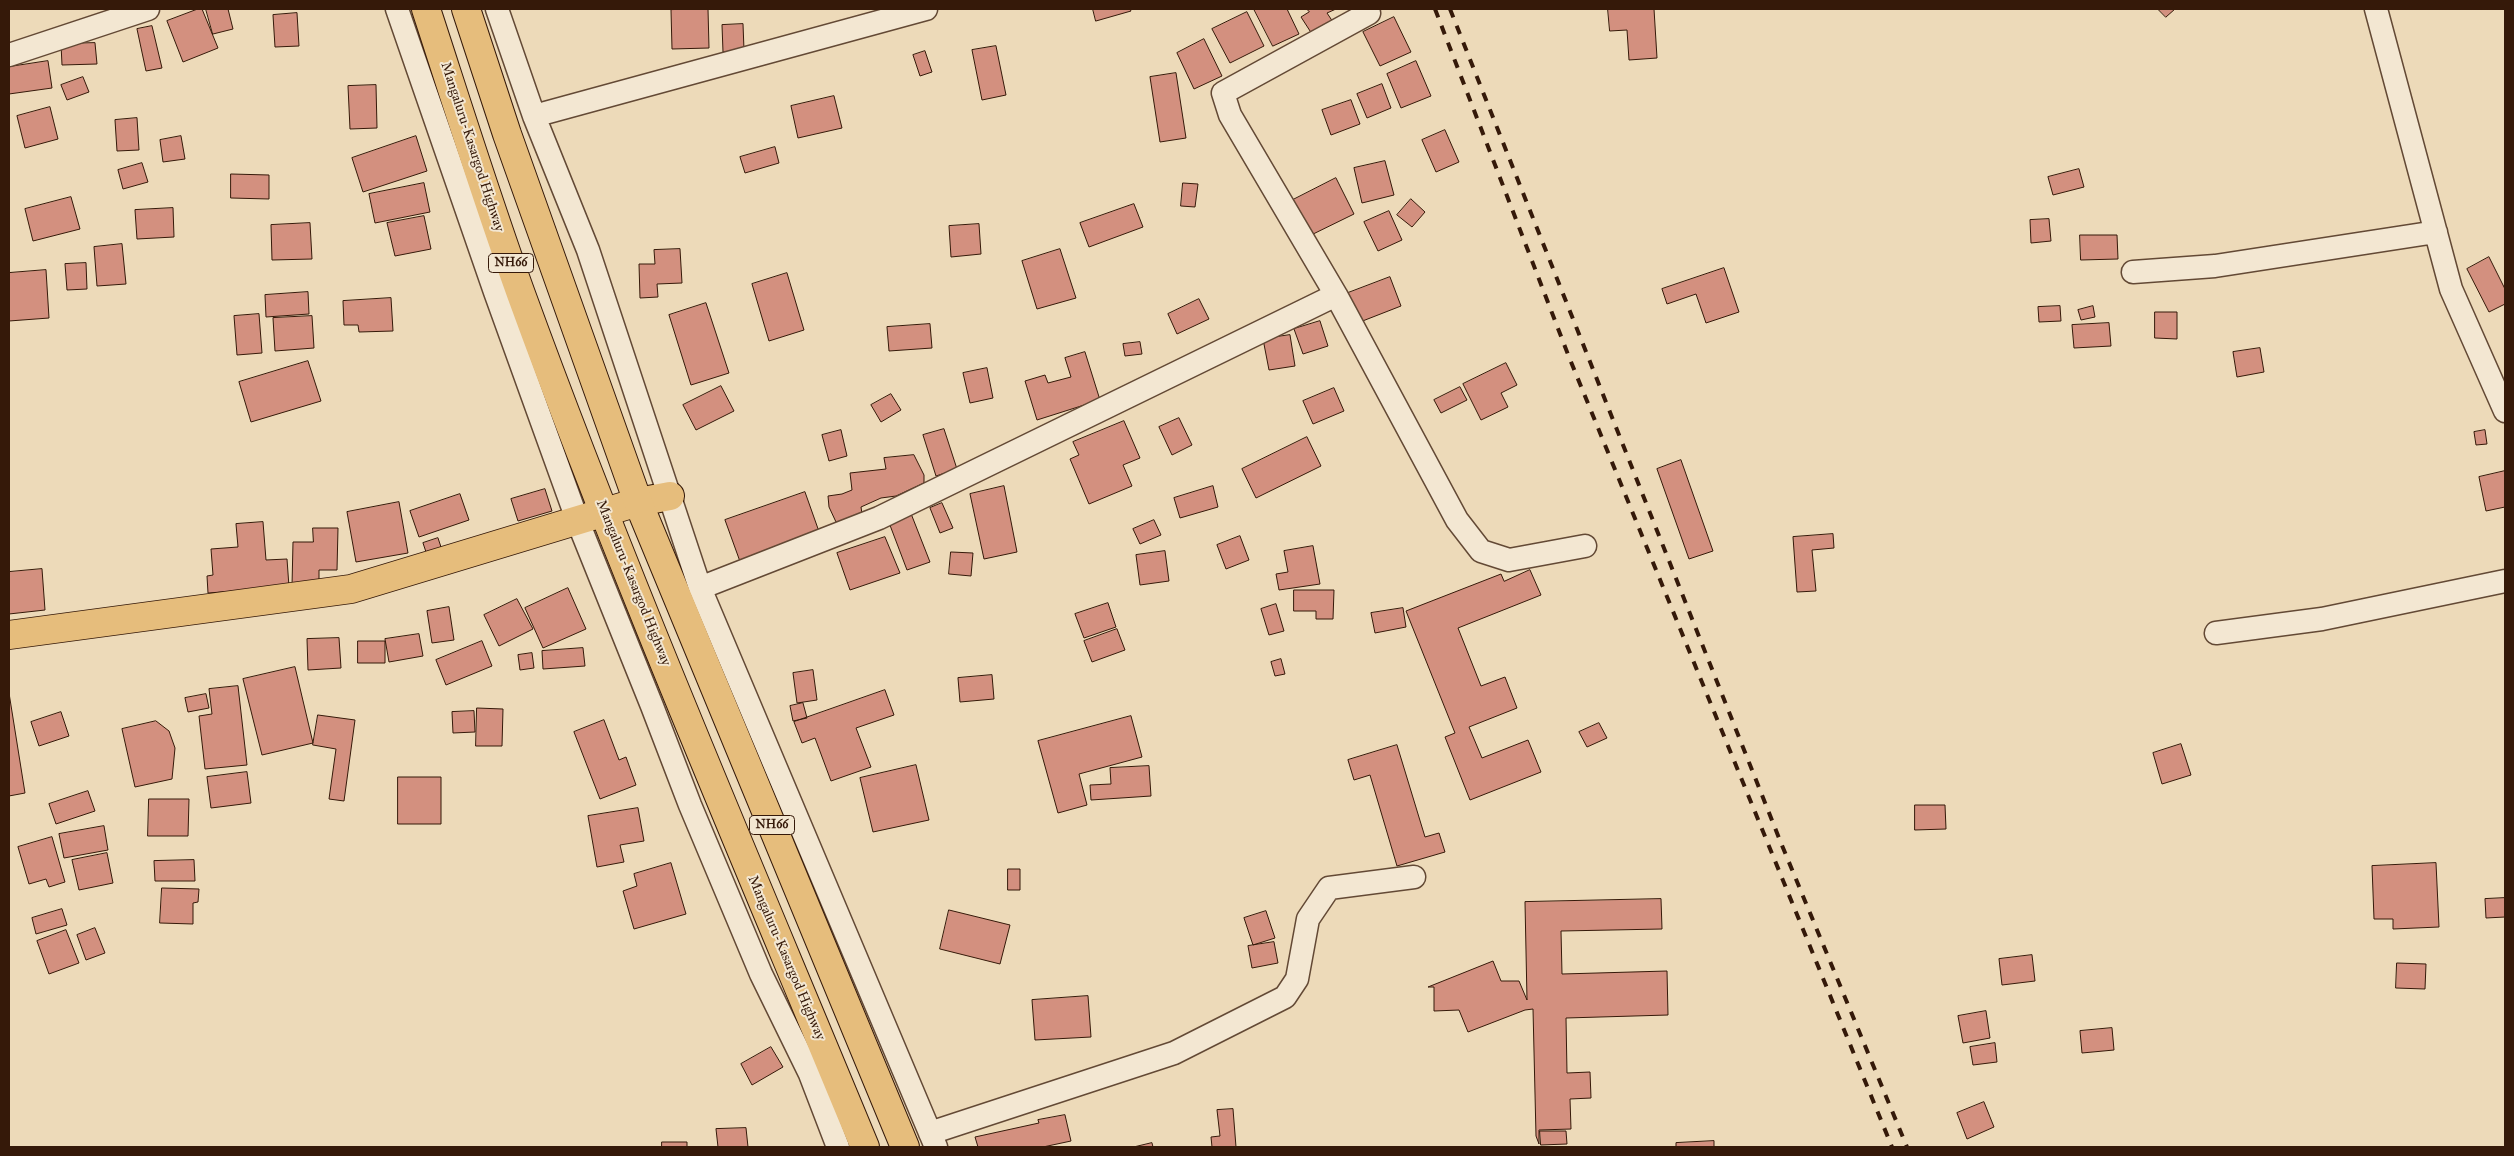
<!DOCTYPE html>
<style>
body{margin:0}
#map{position:relative;width:2514px;height:1156px;overflow:hidden;background:#eddab9;font-family:"IM FELL Great Primer",serif}
canvas{display:block}
.frame{position:absolute;inset:0;border:10px solid #351909;pointer-events:none}
</style>
<div id="map">
<canvas width="2514" height="1156"></canvas>
<div class="frame"></div>
</div>
<script>
const ctx = document.querySelector('canvas').getContext('2d');
ctx.lineJoin = 'round';
function fill(path, color) {
  ctx.fillStyle = color;
  ctx.fill(path, 'evenodd');
}
function trace(path, color, width, dash) {
  ctx.strokeStyle = color;
  ctx.lineWidth = width;
  ctx.lineCap = dash ? 'butt' : 'round';
  ctx.setLineDash(dash || []);
  ctx.stroke(path);
}
function write(font, color, halo, rows, align = 'center') {
  ctx.font = font + ' "IM FELL Great Primer",serif';
  ctx.lineWidth = 4;
  ctx.setLineDash([]);
  ctx.textBaseline = 'middle';
  ctx.strokeStyle = halo;
  ctx.fillStyle = color;
  for (const [text, x, y, turn = 0] of rows) {
    ctx.save();
    ctx.translate(x, y);
    ctx.rotate((+turn || 0) * Math.PI / 180);
    ctx.textAlign = isNaN(turn) ? turn : align;
    if (halo) ctx.strokeText(text, 0, 0);
    ctx.fillText(text, 0, 0);
    ctx.restore();
  }
}
const building = new Path2D(`
 M198 9H202L218 48 183 62 167 21Z
 M206 9H228L233 29 213 34Z
 M708 9 709 48 672 49 671 10Z
 M1093 9H1130L1131 11 1096 21Z
 M1254 9H1287L1299 34 1273 46Z
 M1307 9H1336L1327 13 1333 22 1312 34 1301 17 1309 12Z
 M1608 9H1654L1657 58 1629 60 1627 30 1610 31Z
 M2158 9H2175L2166 17Z
 M1247 12 1264 46 1230 63 1212 29Z
 M297 13 299 46 275 47 273 15Z
 M1394 17 1411 52 1380 66 1363 32Z
 M743 24 744 50 723 52 722 25Z
 M152 26 162 68 146 71 137 29Z
 M1204 39 1222 76 1194 89 1177 53Z
 M95 43 97 64 62 65 61 44Z
 M996 46 1006 95 982 100 972 50Z
 M925 51 932 72 920 76 913 55Z
 M48 61 52 88 9 94V67Z
 M1416 61 1431 96 1401 108 1387 74Z
 M1176 73 1186 138 1160 142 1150 77Z
 M83 77 89 92 67 100 61 85Z
 M1382 84 1391 108 1367 118 1357 94Z
 M376 85 377 128 350 129 348 86Z
 M834 96 842 128 798 138 791 106Z
 M1351 100 1360 124 1331 135 1322 110Z
 M50 107 58 139 25 148 17 116Z
 M137 118 139 150 117 151 115 120Z
 M1445 130 1459 162 1436 172 1422 140Z
 M181 136 185 159 163 162 160 140Z
 M416 136 427 171 363 192 352 158Z
 M775 147 779 163 745 173 740 157Z
 M1385 161 1394 195 1362 203 1354 168Z
 M142 163 148 182 123 189 118 170Z
 M2079 169 2084 187 2053 195 2048 177Z
 M231 174 269 175V199L231 198Z
 M1336 178 1354 214 1305 238 1287 203Z
 M424 183 430 212 375 223 369 194Z
 M1183 183 1198 184 1195 207 1181 206Z
 M71 197 80 229 33 241 25 209Z
 M1411 199 1425 212 1412 227 1397 215Z
 M1134 204 1143 227 1089 247 1080 223Z
 M173 208 174 237 137 239 135 210Z
 M1389 211 1402 240 1378 251 1364 222Z
 M424 216 431 249 395 256 387 223Z
 M2049 219 2051 241 2031 243 2030 220Z
 M310 223 312 259 272 260 271 225Z
 M979 224 981 254 951 257 949 226Z
 M2080 235H2117L2118 259 2081 260Z
 M122 244 126 284 97 286 94 247Z
 M680 249 682 283 657 284 658 297 640 298 639 264H655L654 250Z
 M1060 249 1076 298 1037 309 1022 261Z
 M2489 257 2505 289V304L2489 312 2467 269Z
 M86 263 87 289 67 290 65 264Z
 M1724 268 1739 312 1706 323 1696 294 1667 304 1662 289Z
 M46 270 49 318 9 321V273Z
 M787 273 804 330 769 341 752 284Z
 M1390 277 1401 306 1360 322 1348 293Z
 M308 292 309 314 266 317 265 295Z
 M391 298 393 331 359 332 358 325H344L343 301Z
 M1199 299 1209 319 1177 334 1168 314Z
 M706 303 729 373 691 385 669 315Z
 M2060 306 2061 321 2039 322 2038 307Z
 M2093 306 2095 317 2081 320 2078 310Z
 M2155 312H2177V339L2155 338Z
 M259 314 262 353 237 355 234 316Z
 M312 316 314 348 275 351 273 318Z
 M1320 321 1328 346 1303 354 1294 329Z
 M2109 323 2111 346 2074 348 2072 325Z
 M930 324 932 348 889 351 887 327Z
 M1290 335 1295 366 1269 370 1263 339Z
 M1140 342 1142 354 1125 356 1123 344Z
 M2260 348 2264 372 2237 377 2233 352Z
 M1085 352 1100 400 1037 420 1025 381 1045 375 1048 383 1071 377 1065 358Z
 M308 361 321 401 251 422 239 382Z
 M1506 363 1517 385 1501 393 1508 407 1481 420 1463 384Z
 M987 368 993 398 970 403 963 373Z
 M721 386 734 411 696 430 683 405Z
 M1460 387 1467 400 1441 413 1434 400Z
 M1334 388 1344 411 1313 424 1303 401Z
 M891 394 901 410 881 422 871 405Z
 M1179 418 1192 445 1172 455 1159 427Z
 M1124 421 1140 458 1123 465 1132 486 1089 504 1070 459 1079 455 1073 442Z
 M944 429 957 469 936 476 923 435Z
 M841 430 847 456 829 461 822 435Z
 M2485 430 2487 444 2476 445 2474 432Z
 M1307 437 1321 466 1256 498 1242 469Z
 M914 455 924 475V483L896 496 881 498 861 507 862 514 845 521 836 522 829 507 828 496 842 494 852 490 850 473 886 469 884 458Z
 M1681 460 1713 551 1689 559 1657 469Z
 M2505 471V507L2486 511 2479 477Z
 M1004 486 1017 552 984 559 970 494Z
 M1213 486 1218 507 1180 518 1174 498Z
 M545 489 552 511 518 521 511 499Z
 M805 492 822 540 742 567 725 520Z
 M460 494 469 520 419 537 410 511Z
 M399 502 408 553 356 562 347 512Z
 M942 503 953 528 940 533 930 508Z
 M910 511 930 562 907 570 888 520Z
 M1154 520 1161 535 1140 544 1133 529Z
 M263 522 266 560 287 559 289 587 208 593 207 576 213 575 211 549 238 547 236 524Z
 M313 528H338L337 570H319V586H292L293 542H313Z
 M1833 534 1834 548 1812 550 1816 591 1797 592 1793 537Z
 M1240 536 1249 560 1226 569 1217 545Z
 M885 537 900 573 850 590 837 553Z
 M438 538 443 553 428 558 423 543Z
 M1313 546 1320 584 1279 590 1276 574 1288 572 1284 551Z
 M1165 551 1169 581 1140 585 1136 555Z
 M951 552 973 553 971 576 949 574Z
 M42 569 45 610 9 614V572Z
 M1530 570 1541 595 1458 628 1481 686 1505 677 1517 708 1469 727 1482 758 1528 740 1541 772 1470 800 1445 737 1455 733 1406 611 1501 574 1504 581Z
 M568 588 586 629 543 648 525 608Z
 M1294 590H1334L1333 619H1316V611H1294Z
 M517 599 533 629 499 646 484 615Z
 M1108 603 1116 627 1084 638 1075 614Z
 M1276 604 1284 631 1269 635 1261 609Z
 M449 607 454 640 432 643 427 611Z
 M1403 608 1406 627 1375 633 1371 613Z
 M1117 629 1125 650 1092 662 1084 641Z
 M419 634 423 656 389 662 385 639Z
 M339 638 341 668 308 670 307 639Z
 M358 641H385V663H358Z
 M482 641 492 666 446 685 436 660Z
 M583 648 585 666 543 669 542 651Z
 M532 653 534 668 520 670 518 655Z
 M1281 659 1285 674 1275 676 1271 662Z
 M295 667 313 743 262 755 243 679Z
 M813 670 817 700 797 703 793 673Z
 M992 675 994 699 960 702 958 678Z
 M238 686 247 765 205 769 199 716 212 714 209 689Z
 M885 690 894 715 856 728 871 767 831 781 815 738 802 743 794 722Z
 M9 693 25 793 9 796Z
 M206 694 209 708 188 712 185 698Z
 M803 703 807 718 793 721 790 706Z
 M477 708 503 709 502 746H476Z
 M474 711 475 732 453 733 452 712Z
 M61 712 69 736 39 746 31 722Z
 M318 715 355 720 344 801 329 799 336 749 313 745Z
 M1131 716 1142 757 1079 774 1087 805 1058 813 1038 741Z
 M604 720 619 760 626 757 636 785 600 799 574 732Z
 M156 721 169 731 175 748 172 779 135 787 122 729Z
 M1599 723 1607 738 1587 747 1579 732Z
 M2181 744 2191 775 2162 784 2153 753Z
 M1397 745 1425 837 1439 833 1445 852 1397 866 1370 775 1354 780 1348 760Z
 M916 765 929 820 873 832 860 778Z
 M1149 766 1151 796 1091 800 1090 785 1111 784 1110 768Z
 M247 772 251 803 211 808 207 777Z
 M398 777H441V824H398Z
 M88 791 95 811 56 824 49 804Z
 M149 799H189L188 836H148Z
 M1915 805H1945L1946 829 1915 830Z
 M638 808 644 841 620 845 624 862 597 867 588 816Z
 M104 826 108 850 64 858 59 834Z
 M52 837 65 882 49 887 46 879 29 884 18 847Z
 M107 853 113 883 79 890 72 860Z
 M194 860 195 881H155L154 861Z
 M671 863 686 914 634 929 623 891 637 886 634 874Z
 M2436 863 2439 927 2393 929V919H2374L2372 866Z
 M1008 869H1020V890H1008Z
 M162 888 199 889 198 902 193 903V924L160 923Z
 M2505 898V917L2486 918 2485 899Z
 M1661 899 1662 929 1561 931 1562 974 1667 971 1668 1015 1566 1018 1567 1073 1590 1072 1591 1098 1570 1099 1571 1129 1539 1130V1144L1536 1136 1533 1009 1525 1010 1468 1032 1459 1010 1434 1011V987H1428L1493 961 1501 981H1519L1527 1000 1525 902Z
 M62 909 67 925 36 934 32 918Z
 M949 910 1010 925 1000 964 940 949Z
 M1266 911 1275 938 1253 945 1244 918Z
 M95 928 105 953 86 960 77 935Z
 M66 930 79 963 49 974 37 941Z
 M1274 942 1278 963 1252 968 1248 946Z
 M2032 955 2035 981 2002 985 1999 959Z
 M2397 963 2426 964 2425 989 2396 988Z
 M1088 996 1091 1037 1035 1040 1032 1000Z
 M1986 1011 1990 1038 1963 1043 1958 1016Z
 M2112 1028 2114 1050 2082 1053 2080 1031Z
 M1995 1043 1997 1062 1973 1065 1970 1047Z
 M771 1047 783 1067 752 1085 741 1064Z
 M1984 1102 1994 1127 1967 1139 1957 1113Z
 M1233 1109 1236 1147H1212L1211 1137 1220 1136 1217 1110Z
 M1065 1115 1071 1141 1043 1147H978L975 1137 1039 1123 1038 1120Z
 M746 1128 748 1147H718L716 1129Z
 M1540 1131H1566L1567 1144 1541 1145Z
 M1714 1141V1147H1676V1143Z
 M662 1142H687V1147H662Z
 M1152 1143 1153 1147H1134Z`);
const minor = new Path2D(`
 M397 9 495 292 578 522 652 706 690 805 761 974 810 1074 838 1147
 M497 9 534 116 588 250 700 588 936 1147
 M2376 9 2451 289 2505 411
 M1369 13 1223 93 1230 115 1336 295 1457 520 1481 551 1509 560 1585 546
 M9 55 148 9
 M534 116 926 9
 M2133 272 2215 266 2436 232
 M700 588 879 518 1336 295
 M2216 633 2322 619 2505 581
 M930 1133 1174 1053 1285 997 1297 979 1308 919 1329 888 1414 877`);
const major = new Path2D(`
 M9 635 351 589 638 502 670 496`);
const highway = new Path2D(`
 M426 9C457 104 487 200 521 294 626 582 748 864 865 1147
 M466 9 507 134 638 502 905 1147`);
const rail = new Path2D(`
 M1435 9 1569 357 1892 1147
 M1450 9 1781 843 1907 1147`);
const shields = [
 [511,263,45],
 [772,825,45]
];
const shieldNames = [
 ["NH66",511,263],
 ["NH66",772,825]
];
const streetNames = [
 ["Mangaluru-Kasargod Highway",472,147,72],
 ["Mangaluru-Kasargod Highway",633,583,68],
 ["Mangaluru-Kasargod Highway",786,958,67]
];
fill(building, '#d3907f');
trace(building, '#351909', 1);
trace(minor, '#634935', 25);
trace(major, '#351909', 30);
trace(highway, '#351909', 30);
trace(minor, '#f3e7d2', 22);
trace(major, '#e6bd7c', 28);
trace(highway, '#e6bd7c', 28);
trace(rail, '#351909', 4, [9, 9]);
for (const [x, y, w] of shields) {
  const box = new Path2D();
  box.roundRect(x - w / 2, y - 9.5, w, 19, 4);
  ctx.fillStyle = '#f3e7d2';
  ctx.fill(box);
  trace(box, '#351909', 1);
}
write('bold 12px', '#351909', null, shieldNames);
write('14px', '#351909', '#f3e7d2', streetNames);
</script>
